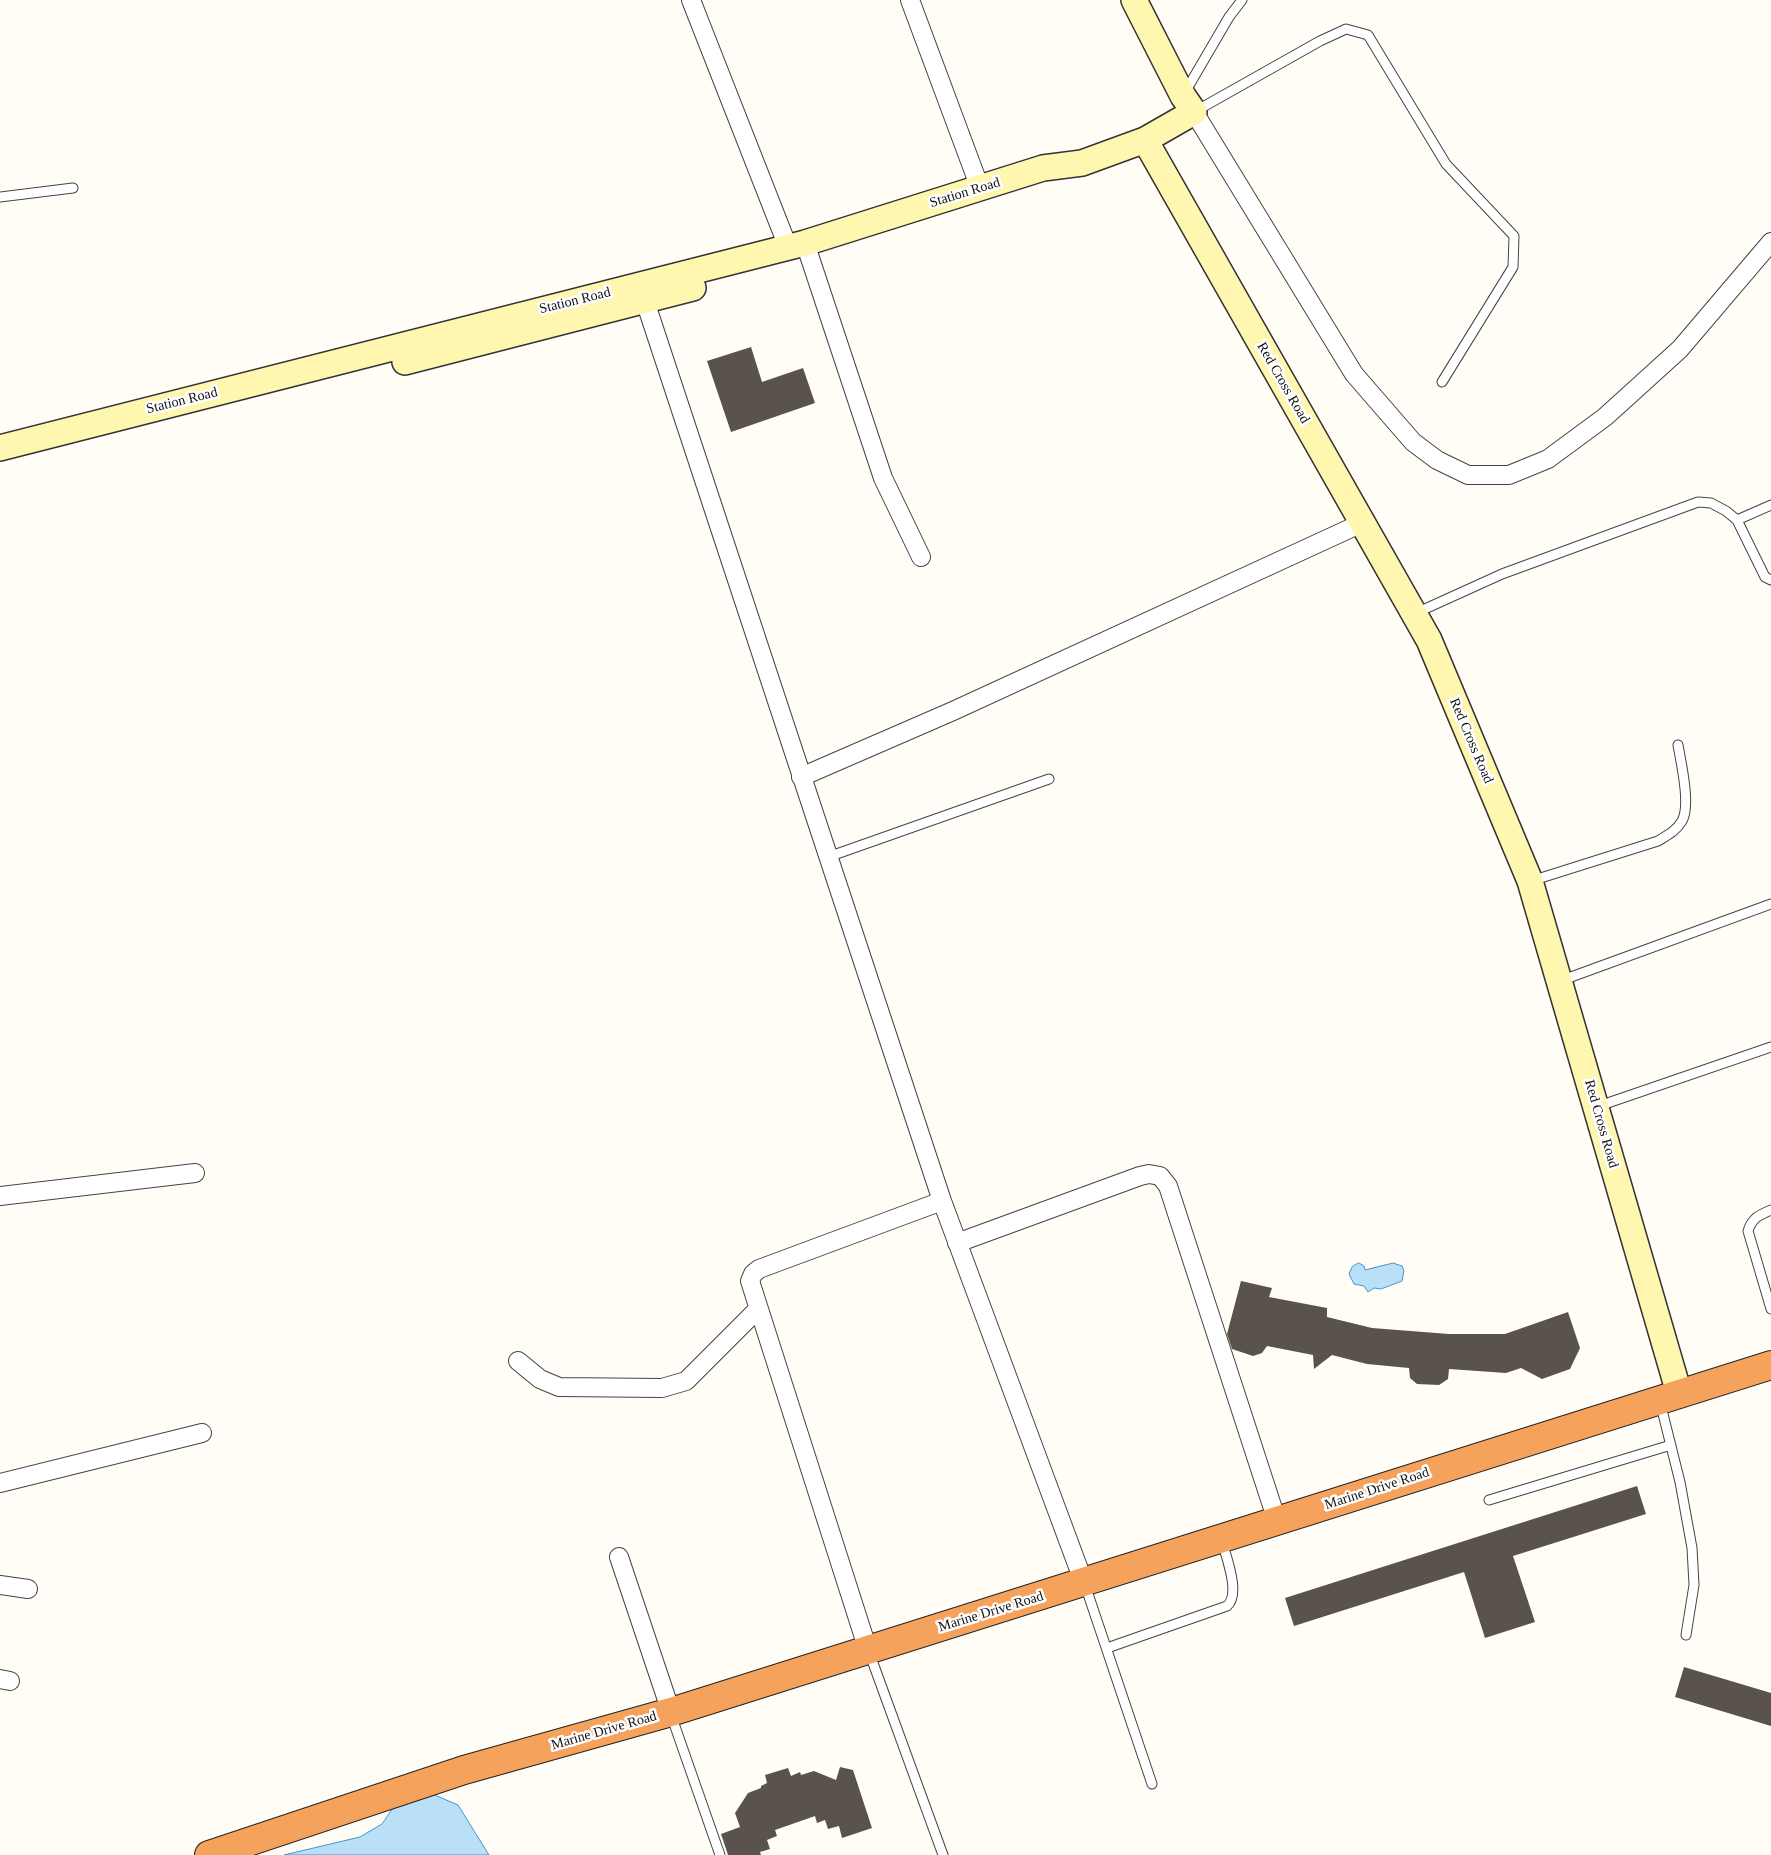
<!DOCTYPE html>
<style>
body{margin:0}
canvas{display:block;background:#fffdf5}
</style>
<canvas width="1771" height="1855"></canvas>
<script>
const ctx = document.querySelector('canvas').getContext('2d');
ctx.lineJoin = 'round';
function fill(path, color) {
  ctx.fillStyle = color;
  ctx.fill(path, 'evenodd');
}
function trace(path, color, width, dash) {
  ctx.strokeStyle = color;
  ctx.lineWidth = width;
  ctx.lineCap = dash ? 'butt' : 'round';
  ctx.setLineDash(dash || []);
  ctx.stroke(path);
}
function write(font, color, halo, rows, align = 'center') {
  ctx.font = font + ' "Times New Roman",serif';
  ctx.lineWidth = 5;
  ctx.setLineDash([]);
  ctx.textBaseline = 'middle';
  ctx.strokeStyle = halo;
  ctx.fillStyle = color;
  for (const [text, x, y, turn = 0] of rows) {
    ctx.save();
    ctx.translate(x, y);
    ctx.rotate((+turn || 0) * Math.PI / 180);
    ctx.textAlign = isNaN(turn) ? turn : align;
    if (halo) ctx.strokeText(text, 0, 0);
    ctx.fillText(text, 0, 0);
    ctx.restore();
  }
}
const water = new Path2D(`
 M1359 1263 1364 1266 1365 1270 1393 1263 1402 1266 1404 1271 1402 1281 1381 1289 1374 1288 1368 1292 1364 1286 1354 1284 1349 1274 1352 1267Z
 M430 1793 458 1805 489 1855H284L360 1837 382 1824 399 1799Z`);
const building = new Path2D(`
 M751 347 762 382 803 368 815 403 731 432 707 361Z
 M1241 1281 1272 1288 1269 1297 1327 1308V1317L1372 1328 1449 1334H1505L1568 1312 1580 1348 1570 1369 1542 1379 1521 1368 1506 1373 1449 1369 1448 1379 1439 1385 1417 1384 1410 1378 1409 1368 1367 1364 1332 1355 1314 1369 1313 1355 1267 1346 1262 1353 1253 1356 1232 1349 1227 1334Z
 M1637 1486 1646 1514 1513 1556 1535 1622 1485 1638 1464 1572 1294 1626 1285 1598Z
 M1684 1667 1771 1693V1726L1675 1697Z
 M840 1767 853 1770 872 1828 842 1838 839 1826 828 1829 825 1820 817 1823 815 1816 775 1830 777 1836 767 1840 770 1849 760 1852 761 1855H728L721 1834 740 1827 735 1813 748 1793 761 1788V1786L767 1783 765 1775 788 1768 791 1776 800 1772 801 1775 814 1771 836 1780Z`);
const lane = new Path2D(`
 M1184 94 1229 17 1242 0
 M1194 112 1320 41 1346 29 1368 35 1446 164 1514 236 1513 267 1442 382
 M0 197 73 188
 M1737 520 1771 505
 M1416 613 1502 574 1698 502 1711 503 1726 511 1737 520 1765 577 1771 580
 M828 857 1049 779
 M1531 881 1658 841C1668 835 1676 831 1682 821 1691 805 1681 763 1678 745
 M1560 981 1771 904
 M1596 1107 1771 1047
 M1771 1210C1759 1215 1752 1218 1748 1231L1771 1309
 M1660 1402 1680 1482 1692 1548 1694 1585 1686 1635
 M1489 1500 1671 1445
 M1085 1585 1152 1784
 M1107 1648 1227 1606C1241 1594 1226 1557 1222 1541
 M869 1652 943 1855
 M671 1715 720 1855`);
const street = new Path2D(`
 M691 0 788 247
 M910 0 980 188
 M1194 112 1354 374 1413 442 1437 460 1468 475H1509L1548 459 1605 417 1680 349 1771 242
 M805 243 883 478 921 557
 M641 289 942 1201 1084 1583
 M801 777 953 711 1362 523
 M0 1196 195 1173
 M957 1243 1140 1176 1149 1174 1160 1176 1168 1186 1277 1521
 M518 1361 540 1379 559 1387 662 1388 686 1381 758 1309
 M0 1483 202 1433
 M619 1557 671 1712
 M0 1585 28 1589
 M868 1650 750 1281 753 1274 759 1269 942 1201
 M0 1679 10 1681`);
const secondary = new Path2D(`
 M1145 140 1429 640 1530 881 1679 1393
 M405 362 693 288
 M0 448 805 243 1043 168 1082 163 1145 140 1194 112 1183 96 1134 0`);
const highway = new Path2D(`
 M209 1855 464 1770 671 1712 1771 1365`);
const streetNames = [
 ["Station Road",965,193,-17],
 ["Station Road",575,301,-14],
 ["Red Cross Road",1283,383,60],
 ["Station Road",182,401,-14],
 ["Red Cross Road",1471,741,67],
 ["Red Cross Road",1601,1124,74],
 ["Marine Drive Road",1377,1489,-18],
 ["Marine Drive Road",991,1612,-17],
 ["Marine Drive Road",604,1731,-16]
];
fill(water, '#b9e0f7');
trace(water, '#3f96cf', 1);
fill(building, '#5a524d');
trace(lane, '#444', 11);
trace(street, '#444', 20);
trace(secondary, '#333', 28);
trace(highway, '#222', 30);
trace(lane, '#fff', 9);
trace(street, '#fff', 18);
trace(secondary, '#fff6b0', 25);
trace(highway, '#f5a25d', 28);
write('14px', '#111', '#fff', streetNames);
</script>
